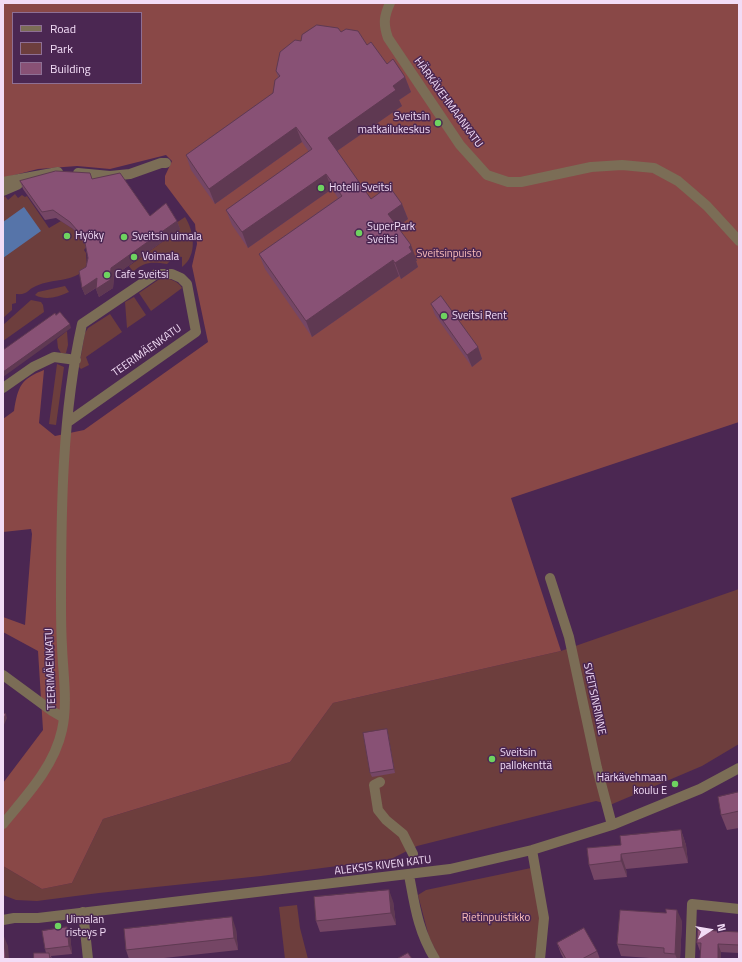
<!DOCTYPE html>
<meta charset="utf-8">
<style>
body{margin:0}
#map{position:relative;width:742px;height:962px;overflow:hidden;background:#4b2752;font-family:"Titillium Web",sans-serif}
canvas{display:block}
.frame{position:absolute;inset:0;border:4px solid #f2dcf6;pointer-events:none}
.legend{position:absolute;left:12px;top:12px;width:130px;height:72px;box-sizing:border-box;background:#4b2752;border:1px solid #8e6f94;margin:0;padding:5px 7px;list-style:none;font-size:12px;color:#f2dcf6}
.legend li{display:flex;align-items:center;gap:8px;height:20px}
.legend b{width:20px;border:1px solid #8e6f94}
.north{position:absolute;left:690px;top:910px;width:40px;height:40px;-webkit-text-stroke:3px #4b2752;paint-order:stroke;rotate:78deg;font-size:11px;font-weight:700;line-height:16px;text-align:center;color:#f2dcf6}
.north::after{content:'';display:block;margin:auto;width:14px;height:18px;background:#f2dcf6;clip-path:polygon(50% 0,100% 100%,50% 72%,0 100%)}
</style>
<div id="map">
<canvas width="742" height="962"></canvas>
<div class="frame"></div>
<ul class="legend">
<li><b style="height:5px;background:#7b6d56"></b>Road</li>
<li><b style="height:11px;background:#6d3e3d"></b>Park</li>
<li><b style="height:11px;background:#885175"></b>Building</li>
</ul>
<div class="north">N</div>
</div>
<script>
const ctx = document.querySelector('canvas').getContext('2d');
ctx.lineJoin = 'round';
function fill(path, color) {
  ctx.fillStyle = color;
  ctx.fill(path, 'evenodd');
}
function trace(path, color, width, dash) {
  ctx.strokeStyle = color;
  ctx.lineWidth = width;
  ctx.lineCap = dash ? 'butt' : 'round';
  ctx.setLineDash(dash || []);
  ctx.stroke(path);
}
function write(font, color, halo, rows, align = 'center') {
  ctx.font = font + ' "Titillium Web",sans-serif';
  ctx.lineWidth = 3;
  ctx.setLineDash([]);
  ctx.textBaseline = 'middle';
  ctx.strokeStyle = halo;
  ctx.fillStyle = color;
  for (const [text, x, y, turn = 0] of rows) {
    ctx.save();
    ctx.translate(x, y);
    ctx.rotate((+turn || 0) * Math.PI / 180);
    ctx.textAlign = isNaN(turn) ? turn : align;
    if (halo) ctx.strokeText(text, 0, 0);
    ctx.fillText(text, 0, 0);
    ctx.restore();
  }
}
const green = new Path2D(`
 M15 194 18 198 22 195 25 197 27 196 49 228 61 221 73 229 87 246 84 250 86 253 87 268C72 283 53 278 36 286 26 290 29 295 16 294V303L12 304V310L3 318V198L5 196 8 200Z
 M185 217C194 231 198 255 182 267V257L175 256 167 264C153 262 144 261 133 272L129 266 180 229 176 223Z
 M161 278C169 278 178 281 182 288L151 311 139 293Z
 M65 286 69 292C58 297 46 301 35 295L38 292Z
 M134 297 146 315 127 328 125 302Z
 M31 300 41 302 43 305 44 312 3 341V325Z
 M110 314 122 332 86 357 89 365 81 369 79 367 85 333 88 328Z
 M67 331 68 345 66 353H61L58 348 57 339Z
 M57 364 64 367 56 425 49 424Z
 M739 589V744L702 766 610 805 596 801 417 846 391 859 261 876 99 893 37 901 16 900 3 895V866L42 889 72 883 103 819 290 762 333 703 561 651Z
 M531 868 540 919 535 959H440L429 937 418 895 426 890Z
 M297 905 300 928 308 959H285L279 907Z`);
const forest = new Path2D(`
 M3 3H739V422L511 498 561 651 333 703 290 762 103 819 72 883 42 889 3 866V783L43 730 38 651 3 632V617L25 625 32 534 31 529 3 532V419L14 411C18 386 21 379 44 370L39 423 55 436 84 430 208 342 192 266 197 244 195 224 165 184V176L172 161 166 155 110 169 77 166 38 169 3 178ZM13 13H141V83H13Z`);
const water = new Path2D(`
 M24 207 41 231 3 258V222Z`);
const minor = new Path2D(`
 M390 3C384 16 383 24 388 38L460 145 487 175 508 182H521L591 167 622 165 654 168 678 181 692 193 707 206 739 241
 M78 173 110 176 130 174 161 163H166
 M3 182 58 172
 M3 191 17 185 25 178
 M3 388 33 367 54 357 76 360
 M550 578 569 637 597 768 612 825
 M3 675 52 711 64 718
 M380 782 374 785 378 810 386 820 403 834 413 854
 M3 824C26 796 54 767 62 730 68 703 63 674 62 646 61 631 61 616 61 601 61 509 62 414 82 324L156 274H172L181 278 187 284 196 332 68 422
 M532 850 544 918 540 959
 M409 875C415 907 418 931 435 959
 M83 912 88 959
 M3 920 14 918H38L450 869 532 850 612 825 700 789 739 768
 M690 959 692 904 739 909`);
const wall = new Path2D(`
 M341 32 367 45 387 64 405 77 411 92 399 100 402 106 337 151 371 199 402 204 408 219 397 227 417 261H416L418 267 401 279 399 276 312 337 265 269 259 254 338 198 332 189 248 248 232 225 226 210 309 152 302 142 215 204 191 170 186 155 273 93 278 77 276 71 301 41Z
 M92 179 150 216 177 221 180 229 114 276 113 288 99 297 96 289V288L85 295 82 288 86 267 88 258 85 244 73 229 56 218 45 220 23 189 20 181Z
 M431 304 478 347 482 359 472 367 435 315Z
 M387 729 388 733 395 773 372 777 370 773Z
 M739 792V828L727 830 721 815Z
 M681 830 686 845 688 863 626 869 627 877 594 880 589 865 621 845Z
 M393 901 396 925 320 932 316 921Z
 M682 921 680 959H664L621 956 617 944Z
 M236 929 238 950 155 959H129L126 950Z
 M739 932V953L700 951 697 943Z
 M70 935 72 954 51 956 52 959 46 953 45 949Z
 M557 943 597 951 600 959H564L561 954Z`);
const shadedWall = new Path2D(`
 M405 77 411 92 399 100 402 106 334 153 328 138 393 86Z
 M296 127 302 142 215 204 209 189Z
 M326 174 332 189 248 248 242 232Z
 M402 204 408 219 393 230 388 214Z
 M177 221 180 229 114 276 113 288 99 297 96 289 111 268Z
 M411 245 417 261H416L418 267 401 279 395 263 409 247Z
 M393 260 399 276 312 337 306 321Z
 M97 278 100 285 85 295 82 288Z
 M70 324 71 328 3 377V372Z
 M478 347 482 359 472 367 467 355Z
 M6 714 7 718 3 727V720Z
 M387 729 388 733 395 773 394 769Z
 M681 830 686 845 688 863 683 847Z
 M621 854 626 869 627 877 621 861Z
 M389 890 393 901 396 925 391 913Z
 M677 910 682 921 680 959H677L675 954Z
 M232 917 236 929 238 950 234 938Z
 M67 927 70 935 72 954 69 946Z
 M3 934 8 946 9 959H6Z
 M718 944 721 952V959H718Z`);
const building = new Path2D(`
 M317 25 338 28 341 32 346 29 358 31 367 45 371 42 387 64 393 59 405 77 393 86 396 90 328 138 371 199 389 186 402 204 388 214 411 245 409 247 412 252 395 263 393 260 306 321 259 254 342 196 326 174 242 232 226 210 312 149 296 127 209 189 186 155 273 93 275 80 280 76 276 71 280 52 295 40 301 41 302 35Z
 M56 171 90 173 92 179 120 173 150 216 166 203 177 221 111 268 110 280 96 289 97 278 82 288 79 271 86 267 88 258 84 238 70 222 53 210 42 212 20 181Z
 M441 296 478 347 467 355 431 304Z
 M60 312 70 324 3 372V350L55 313 56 315Z
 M3 713 6 714 3 720Z
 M387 729 394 769 370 773 363 733Z
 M739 792V811L721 815 718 797Z
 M681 830 683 847 621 854V861L589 865 587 848 621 845 620 836Z
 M389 890 391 913 316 921 314 897Z
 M666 909 677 910 675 954 664 953V948L617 944 620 910 666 913Z
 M232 917 234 938 126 950 124 929Z
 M67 927 69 946 45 949 42 931Z
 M584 928 597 951 582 959H566L557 943Z
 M698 930 739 932V945L718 944V959H700L701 943H697Z
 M3 934 6 959H3Z
 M34 953H49L50 959H34Z
 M408 953 412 959H397Z`);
const markers = [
 [438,123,4,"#6ed360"],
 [321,188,4,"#6ed360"],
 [359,233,4,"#6ed360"],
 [67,236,4,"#6ed360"],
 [124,237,4,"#6ed360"],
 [134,257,4,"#6ed360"],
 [107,275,4,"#6ed360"],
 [444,316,4,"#6ed360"],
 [492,759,4,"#6ed360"],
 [675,784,4,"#6ed360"],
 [58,926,4,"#6ed360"]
];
const streetNames = [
 ["HÄRKÄVEHMAANKATU",448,103,54],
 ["TEERIMÄENKATU",147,351,-35],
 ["TEERIMÄENKATU",51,669,-92],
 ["SVEITSINRINNE",594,699,78],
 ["ALEKSIS KIVEN KATU",383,866,-7]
];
const poiNames = [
 ["Sveitsin",430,117,"right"],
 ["matkailukeskus",430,130,"right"],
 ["Hotelli Sveitsi",329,188],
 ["SuperPark",367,227],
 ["Sveitsi",367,240],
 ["Hyöky",75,236],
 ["Sveitsin uimala",132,237],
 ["Voimala",142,257],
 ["Cafe Sveitsi",115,275],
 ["Sveitsi Rent",452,316],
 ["Sveitsin",500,753],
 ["pallokenttä",500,766],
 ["Härkävehmaan",667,778,"right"],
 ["koulu E",667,791,"right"],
 ["Uimalan",66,920],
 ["risteys P",66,933]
];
const parkNames = [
 ["Sveitsinpuisto",449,254],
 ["Rietinpuistikko",496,918]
];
fill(green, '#6d3e3d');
fill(forest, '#894847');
fill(water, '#5674a9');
trace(minor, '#7b6d56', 10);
fill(wall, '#754665');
fill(shadedWall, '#5f3952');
fill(building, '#885175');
trace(building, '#5f3952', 1);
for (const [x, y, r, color] of markers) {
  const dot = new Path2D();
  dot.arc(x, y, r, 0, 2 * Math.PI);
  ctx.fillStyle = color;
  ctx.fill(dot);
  trace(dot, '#4b2752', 1.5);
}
write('11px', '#f2dcf6', '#4b2752', streetNames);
write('11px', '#f2dcf6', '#4b2752', poiNames, 'left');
write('11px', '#f9bcb9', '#4b2752', parkNames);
</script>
